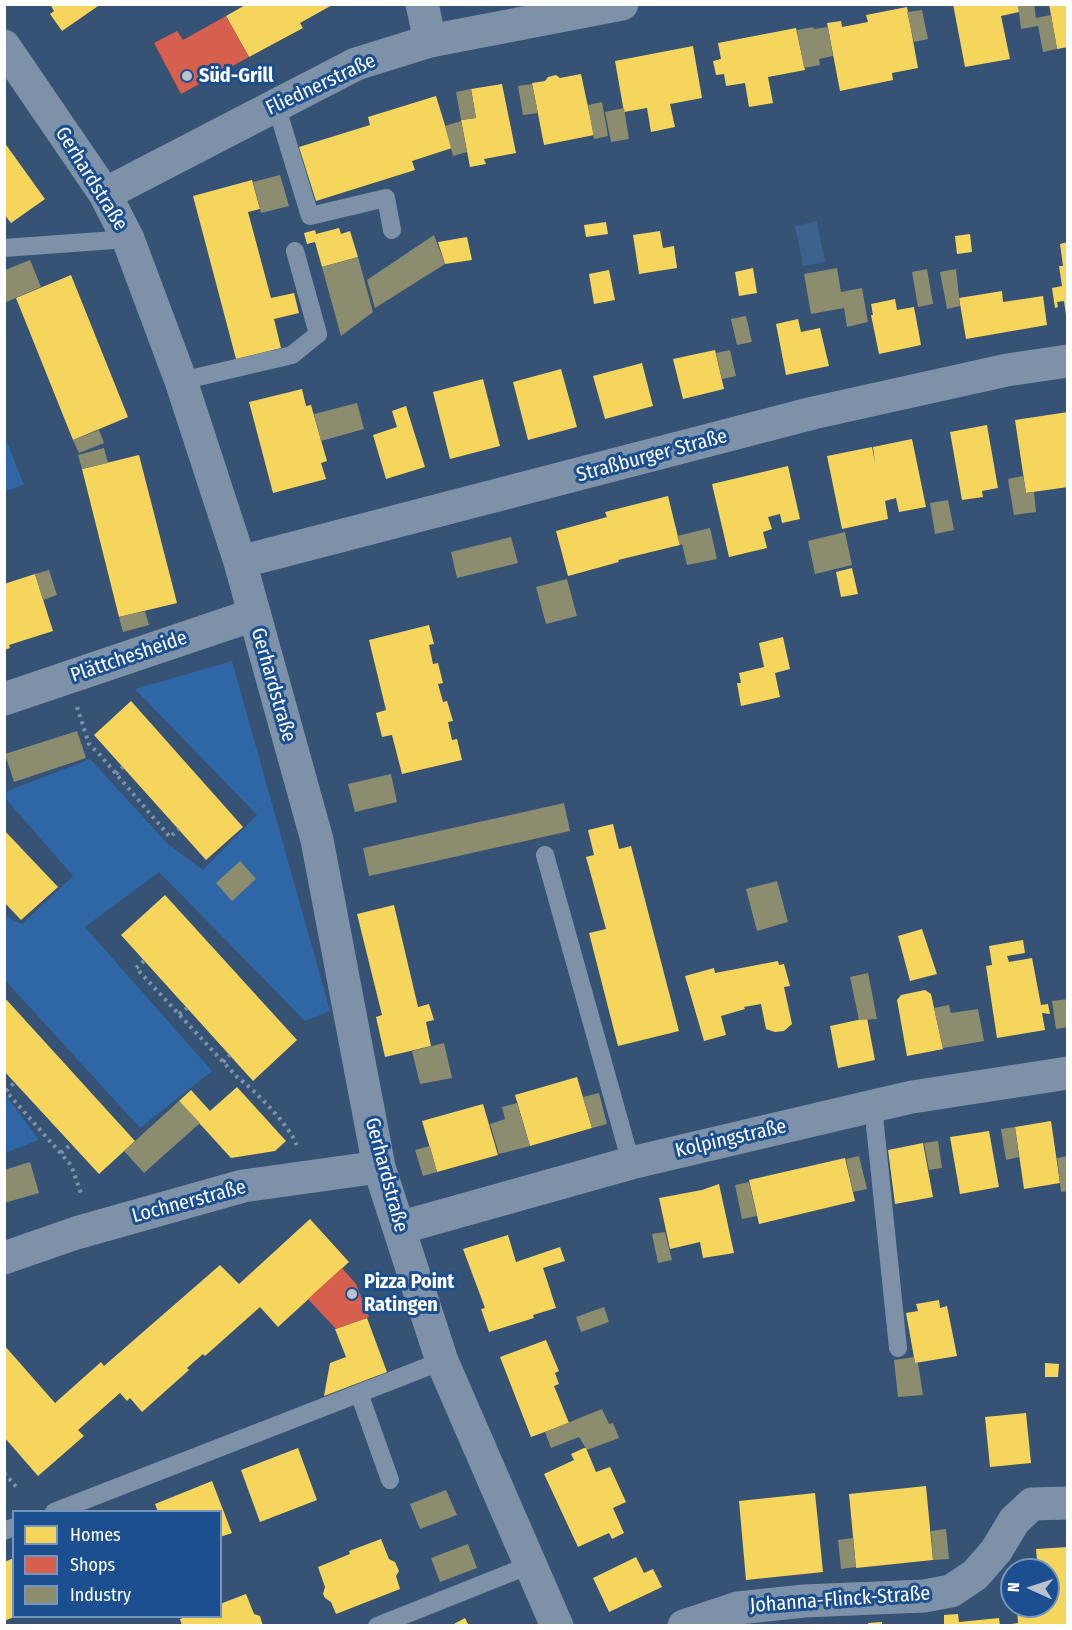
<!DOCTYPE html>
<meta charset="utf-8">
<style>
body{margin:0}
#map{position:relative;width:1072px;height:1630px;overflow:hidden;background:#365274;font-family:"Fira Sans Condensed",sans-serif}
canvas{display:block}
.frame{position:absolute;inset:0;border:6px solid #fff;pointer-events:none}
.legend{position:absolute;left:12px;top:1510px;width:210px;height:108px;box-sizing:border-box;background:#1b4f8f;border:2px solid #7695bc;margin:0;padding:8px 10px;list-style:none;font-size:18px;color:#fff}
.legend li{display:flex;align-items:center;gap:12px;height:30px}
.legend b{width:30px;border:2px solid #7695bc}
.north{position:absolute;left:1000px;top:1558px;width:60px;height:60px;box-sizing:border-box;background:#1b4f8f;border:2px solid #7695bc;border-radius:50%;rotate:273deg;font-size:16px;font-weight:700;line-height:24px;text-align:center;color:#fff}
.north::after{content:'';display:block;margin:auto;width:21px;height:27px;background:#b9c2ce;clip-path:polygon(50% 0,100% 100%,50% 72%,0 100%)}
</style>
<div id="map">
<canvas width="1072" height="1630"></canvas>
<div class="frame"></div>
<ul class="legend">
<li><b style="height:16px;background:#f6d55c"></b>Homes</li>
<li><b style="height:16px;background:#d6604d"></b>Shops</li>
<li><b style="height:16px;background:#8c8c6e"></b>Industry</li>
</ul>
<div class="north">N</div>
</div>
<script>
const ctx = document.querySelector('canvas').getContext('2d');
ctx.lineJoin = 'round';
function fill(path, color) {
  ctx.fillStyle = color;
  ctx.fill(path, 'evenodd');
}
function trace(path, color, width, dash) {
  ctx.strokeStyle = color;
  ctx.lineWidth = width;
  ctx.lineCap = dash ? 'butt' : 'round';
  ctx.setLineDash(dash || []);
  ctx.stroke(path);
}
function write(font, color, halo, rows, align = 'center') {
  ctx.font = font + ' "Fira Sans Condensed",sans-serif';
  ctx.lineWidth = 6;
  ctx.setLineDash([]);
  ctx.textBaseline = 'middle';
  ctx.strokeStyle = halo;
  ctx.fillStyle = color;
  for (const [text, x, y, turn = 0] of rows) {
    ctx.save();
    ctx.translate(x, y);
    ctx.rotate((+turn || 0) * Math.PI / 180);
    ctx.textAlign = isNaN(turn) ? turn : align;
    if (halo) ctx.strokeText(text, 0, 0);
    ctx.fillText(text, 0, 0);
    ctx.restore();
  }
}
const green = new Path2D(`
 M5 437 24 485 5 491H4Z
 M232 661 330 1011 305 1021 159 872 85 927 212 1071 140 1128 5 980V916L22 924 73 876 5 798V792L90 759 168 844 203 870 257 815 135 689Z
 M5 1094 39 1140 5 1153Z`);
const water = new Path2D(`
 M817 221 825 262 803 266 795 226Z`);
const homes = new Path2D(`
 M50 4H101L62 31 50 14 54 11Z
 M247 4H334L300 23 303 28 249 57 226 16Z
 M953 4H1018L1019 12 1001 16 1010 59 965 67Z
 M1049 4H1068V47L1057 49Z
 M907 7 918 68 892 73 893 80 840 91 827 23 841 21 842 27 868 22 866 15Z
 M796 28 805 70 768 77 773 103 749 107 745 83 726 86 724 74 716 75 713 61 721 59 718 43Z
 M693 46 702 98 670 104 675 127 651 132 647 108 624 112 615 61Z
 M581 74 594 135 544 145 532 83 545 81 548 77 556 75 560 78Z
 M502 84 516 153 484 159 486 164 470 167 461 120 476 118 471 89Z
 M436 96 452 148 412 161 415 170 316 201 299 147 370 125 368 117Z
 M4 142 45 199 11 223 4 214Z
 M252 180 260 209 248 212 271 298 294 293 299 313 274 319 281 348 236 359 193 196Z
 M606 222 608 234 586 237 584 225Z
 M339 228 341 234 350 231 358 257 322 267 315 242 307 244 304 233 315 230 316 234Z
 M660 231 663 248 674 246 677 268 639 274 633 235Z
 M970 234 972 252 957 254 955 236Z
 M467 237 472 260 445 264 438 242Z
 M1068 242V314L1066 315 1064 301 1057 302 1058 307 1055 308 1052 288 1062 286 1059 266H1063L1060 244Z
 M753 268 757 293 739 296 735 272Z
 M609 270 615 300 594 304 589 274Z
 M71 275 128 417 73 440 16 298Z
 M1002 291 1003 302 1043 296 1047 325 966 339 959 298Z
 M895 299 897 310 914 307 921 345 879 354 871 315H873L871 304Z
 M798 319 801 332 820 328 829 366 786 375 776 324Z
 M715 350 724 389 683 399 673 359Z
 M642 363 653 406 605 419 593 376Z
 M561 369 577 427 528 440 513 382Z
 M483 379 500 446 450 459 433 392Z
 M302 389 306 406 311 405 327 461 321 463 326 479 273 493 249 402Z
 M406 406 425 467 386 479 373 435 397 427 392 411Z
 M1068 412V487L1026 493 1015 420Z
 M987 425 998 488 982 491 983 497 962 500 950 432Z
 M912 439 926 507 899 512 896 498 885 501 888 519 842 529 827 456 872 447 875 463 873 447Z
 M139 455 177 603 119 617 82 469Z
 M788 466 800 519 782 523 780 514 768 517 772 529 763 532 767 548 729 557 712 484Z
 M668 496 680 545 618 560 619 562 568 576 556 531 607 517 605 512Z
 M852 568 858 594 841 597 836 572Z
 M35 574 53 631 9 645 10 648 4 650V584Z
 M429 625 434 644 429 645 433 664 438 663 443 683 438 684 443 702 447 701 453 721 448 722 452 740 457 739 462 760 402 774 392 735 382 737 376 713 386 710 369 640Z
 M783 637 790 669 775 673 780 697 741 706 737 683H741L739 673 764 667 759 643Z
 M131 701 243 827 206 860 94 735Z
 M613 824 619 849 631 846 679 1031 618 1046 589 933 606 929 586 857 594 855 588 830Z
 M4 830 58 887 21 920 4 902Z
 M165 895 297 1040 253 1081 121 935Z
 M394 905 418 1007 429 1004 434 1020 426 1022 431 1046 385 1057 376 1017 382 1015 357 914Z
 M922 929 937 974 910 981 898 936Z
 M1023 940 1025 953 1007 956 1009 962 1032 958 1041 1005 1048 1004 1050 1014 1042 1013 1045 1030 997 1038 986 966 992 965 989 946Z
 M778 961 779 965 784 964 790 986 784 987 792 1024 784 1031 775 1032 766 1029 761 1004 744 1007 745 1009 721 1016 726 1035 704 1041 685 976 714 968 715 973Z
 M925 990 931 994 943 1049 907 1056 897 1000 901 995Z
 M4 997 135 1141 99 1174 4 1071Z
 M867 1018 875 1060 838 1068 830 1026Z
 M577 1077 592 1128 530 1146 515 1095Z
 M237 1087 286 1141 275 1151 231 1158 179 1101 191 1090 210 1111Z
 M483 1104 498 1155 437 1172 422 1121Z
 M1051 1121 1060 1183 1024 1189 1015 1127Z
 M989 1131 999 1187 960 1194 950 1137Z
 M923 1143 933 1197 895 1204 888 1150Z
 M845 1158 855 1201 759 1224 749 1180Z
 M719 1184 734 1253 703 1258 700 1242 670 1249 659 1198 702 1190Z
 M310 1219 349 1262 278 1327 260 1307 205 1356 203 1354 187 1368 189 1370 142 1412 130 1398 127 1401 120 1393 78 1430 84 1436 38 1476 4 1437V1345L55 1403 101 1362 104 1366 220 1265 239 1284Z
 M508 1235 516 1262 560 1247 565 1261 543 1268 556 1308 533 1315 534 1318 489 1332 481 1309 485 1308 463 1249Z
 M939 1300 940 1308 947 1306 957 1356 915 1363 906 1313 918 1311 916 1304Z
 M367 1318 387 1372 324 1396 330 1363 346 1357 335 1329Z
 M546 1340 559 1371 555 1373 559 1384 554 1386 569 1423 531 1437 500 1357Z
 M1045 1363 1059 1364 1058 1377H1045Z
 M1026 1413 1031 1463 990 1467 985 1417Z
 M298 1448 317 1500 260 1522 241 1470Z
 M584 1448H586L596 1472 610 1467 626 1502 613 1508 624 1533 612 1539 609 1533 578 1547 544 1474 574 1460 571 1454Z
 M212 1481 232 1533 220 1537V1512H158L155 1504Z
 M926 1486 933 1560 856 1568 849 1494Z
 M815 1493 823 1572 746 1580 739 1501Z
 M381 1539 389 1559 395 1562 399 1571 396 1576 400 1589 336 1614 331 1602 325 1598 323 1594 325 1587 318 1567 350 1554 349 1551Z
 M1068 1547V1626H1011V1624L1018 1623 1017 1606H1048V1570H1038L1036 1549Z
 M636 1557 644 1573 653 1569 662 1587 609 1612 593 1578Z
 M14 1558V1617L4 1621V1562Z
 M246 1594 254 1614 260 1616 263 1626H182L180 1619 187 1616H220V1604Z
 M958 1614 959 1622 999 1618 1000 1626H944V1615Z
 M465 1618 469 1626H450Z
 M882 1622V1626H869L868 1623Z`);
const shops = new Path2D(`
 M226 16 249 57 181 94 154 43 177 31 183 40Z
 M342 1268 356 1284 369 1317 336 1329 308 1299Z`);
const industry = new Path2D(`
 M1018 4H1034L1036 18 1051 15 1057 49 1043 52 1038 26 1021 29Z
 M922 10 928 39 914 42 907 12Z
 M813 27 814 29 828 27 833 56 819 59 820 65 804 68 797 30Z
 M532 84 538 113 523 115 518 86Z
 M471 89 476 118 461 120 456 92Z
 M602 102 608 136 594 139 588 105Z
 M624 108 629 139 611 142 605 112Z
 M461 121 467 152 453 156 445 126Z
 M280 175 289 206 261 213 253 182Z
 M434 235 445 264 375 308 367 280Z
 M358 257 373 312 341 336 322 267Z
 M30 260 41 287 4 303 5 270Z
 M837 268 841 292 862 288 868 322 847 327 844 308 811 314 804 274Z
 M927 269 933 304 918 307 912 272Z
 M956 269 960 306 947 309 940 272Z
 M746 316 752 342 737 345 731 319Z
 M730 350 736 376 722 379 716 353Z
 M357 403 364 429 321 441 314 414Z
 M99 430 104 443 79 453 73 440Z
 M104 448 108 463 82 469 78 455Z
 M1023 476 1026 493 1034 492 1036 512 1014 515 1008 479Z
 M948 500 954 530 935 534 930 503Z
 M710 528 717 559 687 565 682 544 680 545 677 536Z
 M845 532 852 565 815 574 808 541Z
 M511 537 518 563 457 578 451 552Z
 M49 570 57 595 43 600 35 574Z
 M567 579 577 616 546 624 536 587Z
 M145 611 149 625 123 632 119 617Z
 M77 731 86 758 14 782 5 754Z
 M391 774 397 802 355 812 348 784Z
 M564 803 570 831 369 876 363 848Z
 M240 861 256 879 232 901 216 883Z
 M777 881 788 922 757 931 746 889Z
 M868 973 877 1019 859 1020 850 977Z
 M1068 999V1027L1056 1029 1052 1001Z
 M949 1005 951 1013 978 1009 984 1041 943 1048 934 1008Z
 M444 1043 452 1078 420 1084 412 1051Z
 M599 1093 607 1124 592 1128 583 1097Z
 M179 1101 200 1123 144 1173 124 1151Z
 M517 1103 530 1146 499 1154 490 1124 505 1119 502 1107Z
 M1015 1127 1019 1157 1006 1160 1001 1129Z
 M938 1141 942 1168 929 1170 924 1143Z
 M430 1146 437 1172 423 1176 415 1150Z
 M859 1156 867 1189 853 1192 846 1159Z
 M1068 1156V1191L1061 1192 1057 1158Z
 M30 1162 39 1193 4 1203V1170Z
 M749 1182 757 1216 742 1219 735 1185Z
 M665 1232 672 1260 658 1263 652 1234Z
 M604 1307 609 1322 581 1332 576 1317Z
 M914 1357 915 1363H918L923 1395 898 1397 894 1360Z
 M602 1409 609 1424 613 1423 619 1438 587 1450 579 1437 551 1448 545 1432Z
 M446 1490 457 1515 420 1529 410 1504Z
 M946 1529 949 1559 933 1560 931 1531Z
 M853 1538 856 1567 841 1569 838 1540Z
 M468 1544 477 1568 440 1582 431 1558Z`);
const path = new Path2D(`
 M77 707 89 744 100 755 170 837 179 829
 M116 774 123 767
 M144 961 136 968 237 1077C254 1089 291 1127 297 1146
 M179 1014 187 1008
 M223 1062 230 1055
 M4 1089 71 1165 82 1196
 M6 1091 15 1082
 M61 1153 71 1144
 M4 1473 18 1489`);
const lane = new Path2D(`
 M276 105 310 216 386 198 392 230
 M4 248 128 239
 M181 381 292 355 318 334 295 251
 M545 855 631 1163
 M873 1106 898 1348
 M359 1393 390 1480
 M54 1512 442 1361
 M4 1531 14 1527
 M377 1626 530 1565`);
const street = new Path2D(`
 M422 4 430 41
 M4 46 105 194 128 239 181 381 240 562 317 840 379 1167 442 1361 557 1626
 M105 194 356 64 430 41 622 4
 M240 562 813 413 1007 370 1068 361
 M4 699 253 615
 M399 1228 631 1163 873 1106 912 1097 1068 1073
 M4 1258 76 1233 243 1186 379 1167
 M684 1626 738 1608 804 1601 924 1596 951 1591 975 1575 996 1551 1014 1521 1032 1504 1068 1503`);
const markers = [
 [187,76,6,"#b9c2ce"],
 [352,1294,6,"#b9c2ce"]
];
const poiNames = [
 ["Süd-Grill",199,76],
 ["Pizza Point",364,1282],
 ["Ratingen",364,1305]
];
const streetNames = [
 ["Fliednerstraße",321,85,-25],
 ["Gerhardstraße",91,179,58],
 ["Straßburger Straße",652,456,-15],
 ["Plättchesheide",129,657,-19],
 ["Gerhardstraße",273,685,74],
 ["Kolpingstraße",731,1139,-13],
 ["Gerhardstraße",386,1175,75],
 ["Lochnerstraße",189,1202,-15],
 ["Johanna-Flinck-Straße",840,1600,-4]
];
fill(green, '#2f66a5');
fill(water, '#3b618d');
fill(homes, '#f6d55c');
fill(shops, '#d6604d');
fill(industry, '#8c8c6e');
trace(path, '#7d92a8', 4, [3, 4.5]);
trace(lane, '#7d92a8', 18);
trace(street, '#7d92a8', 33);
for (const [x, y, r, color] of markers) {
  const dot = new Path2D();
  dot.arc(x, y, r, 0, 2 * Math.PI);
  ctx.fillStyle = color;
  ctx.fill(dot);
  trace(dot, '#1b4f8f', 2);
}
write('bold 20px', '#fff', '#1b4f8f', poiNames, 'left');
write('20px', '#fff', '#1b4f8f', streetNames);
</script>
